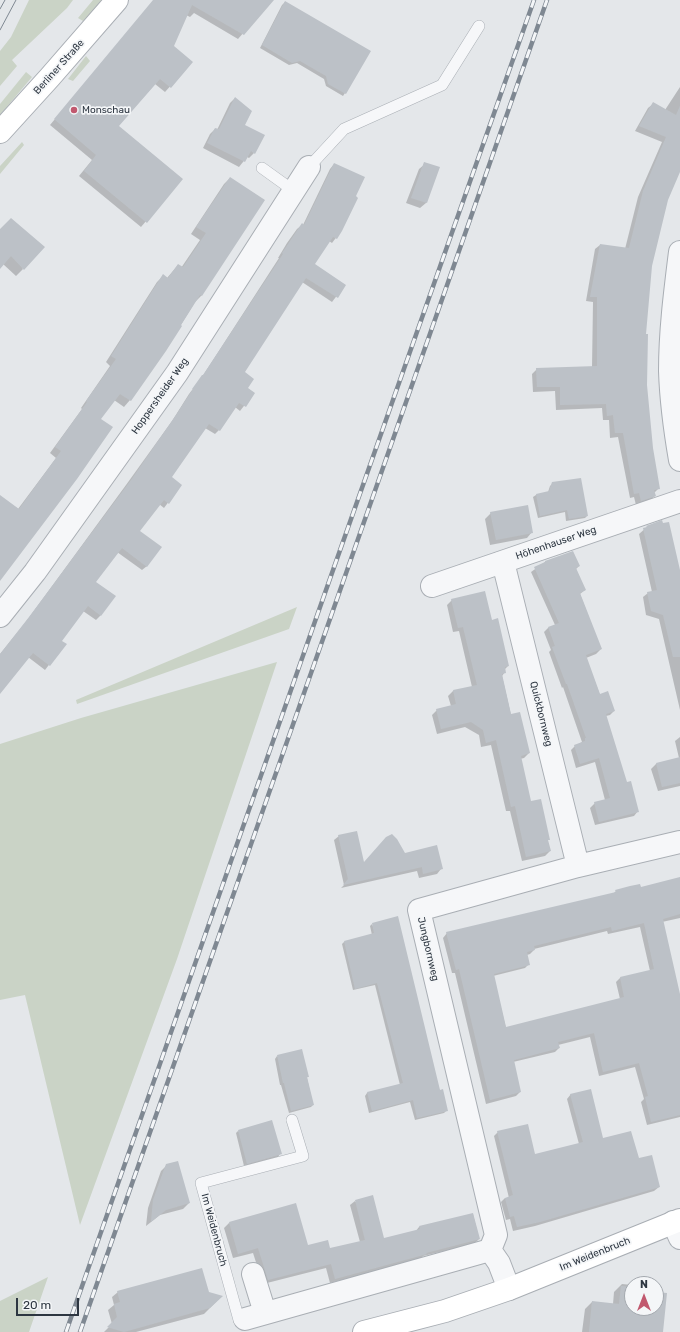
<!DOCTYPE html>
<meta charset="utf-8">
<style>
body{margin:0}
#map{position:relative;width:680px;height:1332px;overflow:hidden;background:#e4e7ea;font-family:Rubik,sans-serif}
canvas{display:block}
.north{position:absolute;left:624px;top:1276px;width:40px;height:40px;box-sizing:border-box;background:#f4f6f8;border:1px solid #a4a9af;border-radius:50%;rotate:0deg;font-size:11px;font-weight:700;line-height:16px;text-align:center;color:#2d3641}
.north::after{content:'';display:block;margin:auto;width:14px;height:18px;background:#c1586e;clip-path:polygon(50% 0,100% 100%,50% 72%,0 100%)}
.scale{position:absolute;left:16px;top:1298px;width:63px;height:18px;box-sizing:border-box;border:2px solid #2d3641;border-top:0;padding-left:5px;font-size:12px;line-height:14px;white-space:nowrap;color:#2d3641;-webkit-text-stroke:3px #f4f6f8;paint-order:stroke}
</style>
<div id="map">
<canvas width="680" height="1332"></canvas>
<div class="north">N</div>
<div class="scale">20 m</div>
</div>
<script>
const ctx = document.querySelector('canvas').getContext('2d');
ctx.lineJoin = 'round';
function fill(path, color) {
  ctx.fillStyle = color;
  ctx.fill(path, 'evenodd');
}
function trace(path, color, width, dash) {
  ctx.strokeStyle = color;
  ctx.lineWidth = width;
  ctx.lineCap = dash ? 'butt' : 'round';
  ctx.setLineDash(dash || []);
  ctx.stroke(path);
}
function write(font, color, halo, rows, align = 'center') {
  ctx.font = font + ' Rubik,sans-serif';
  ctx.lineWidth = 3.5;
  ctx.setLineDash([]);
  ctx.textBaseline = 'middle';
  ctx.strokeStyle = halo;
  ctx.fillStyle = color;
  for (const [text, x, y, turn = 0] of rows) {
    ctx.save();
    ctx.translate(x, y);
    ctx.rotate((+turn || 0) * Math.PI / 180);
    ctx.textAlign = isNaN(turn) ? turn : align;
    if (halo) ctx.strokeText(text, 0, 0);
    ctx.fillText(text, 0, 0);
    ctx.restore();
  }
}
const green = new Path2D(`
 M29 0H73L67 8 12 60 17 66 0 86V51L11 37Z
 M93 0H104L97 8 83 21 78 18Z
 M86 56 90 61 73 81 68 79Z
 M26 72 32 77 0 115V104Z
 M22 142 24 145 0 174V166Z
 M297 607 289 629 77 704 76 700Z
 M277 662 177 959 80 1225 25 995 0 1000V744L81 718Z
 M48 1277 29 1332H0V1301Z`);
const shadow = new Path2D(`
 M154 0H272L238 39 194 13 190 17 186 15 173 46 192 62 165 92 155 84 118 126 182 179 141 227 79 176 92 160 50 125Z
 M285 2 345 93 343 96 326 86 324 79 297 63 289 65 260 48 282 5Z
 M680 87V170L667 199 651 266 645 335 646 385 652 448 659 488 654 493 655 496 650 500 636 505 634 497 630 498 618 437 610 438 609 420H603L602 408 556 410 555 391 533 392 532 374 537 369 592 367 593 302 586 301 595 249 600 245 625 249 638 197 662 142 635 131 648 108 653 104 665 110Z
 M235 98 254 153 249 158 247 157 239 167 203 148 210 134 215 129 217 130 230 103Z
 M334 164 341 231 332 243 329 241 313 265 345 285 332 302 302 282 243 372 247 388 254 393 240 411 235 407 219 430 215 434 205 428 170 477 181 485 164 508 159 504 139 531 147 566 142 570 117 552 95 582 114 596 100 616 96 620 83 611 61 641 65 644 45 670 28 657 0 693V654L25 623 126 485 172 421 189 394 202 377 279 258H278L287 243 297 229 302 225H303L330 169Z
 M425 164 438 168 426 203 420 208 406 203 419 169Z
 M230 178 264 200 201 296 195 302 165 351 130 400 124 407 114 400 100 419 0 579V496L18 509 56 458 50 453 82 409 81 408 110 366 106 362 157 282 163 276 167 278 178 265 181 268 200 240 191 234 224 184Z
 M0 230 23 269 16 276 3 264 0 268Z
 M553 483 587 516 585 518 566 521 565 512 538 518 533 497 536 495 548 492 550 486Z
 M491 513 532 532 527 538 490 545 485 519Z
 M647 527 680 576V710L659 619 646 615 643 597 648 593 652 592 639 534Z
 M545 562 579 566 576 569 585 590 580 594 601 649 596 654 586 658 600 695 614 711 610 715 606 716 626 784 638 811 634 816 595 825 590 808 595 803 605 800 595 762 576 768 571 750 575 746 582 742 563 687 562 688 549 652 551 650 544 632 548 628 555 625 531 572Z
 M452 600 491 621 508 666 505 669V672L502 676 511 715 529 753 524 758 520 759 530 802 549 839 547 841 550 851 545 856 522 861 510 811H506L491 745 481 747 479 735 465 727 437 734 432 715 437 710 451 706 448 696 453 691 472 687 459 631 453 632 447 605Z
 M680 737V786L658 791 651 769 656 764 679 758 675 741Z
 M339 836 363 863 404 854 441 869 437 874 419 878 417 871 341 888 344 885 334 840Z
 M680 878V918L662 922 680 998V1117L647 1125 641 1102 644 1099 635 1067 599 1076 590 1037 558 1045 559 1048 555 1052 513 1062 520 1092 516 1096 486 1104 455 973H452L443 938 447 933 613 894 616 891 640 888ZM640 927 650 971 620 978 616 982 620 999 506 1028 493 976 525 968 529 964 527 955 530 954 534 950V949L607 931 608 934Z
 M372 924 440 1091 447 1110 444 1113 415 1120 410 1102 369 1113 365 1096 367 1093 400 1085 375 985 353 990 342 944 344 942 372 935 370 926Z
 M277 1056 308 1076 307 1078 313 1105 311 1107 289 1113 281 1085H280L275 1059Z
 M571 1094 602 1140 638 1160 659 1187 654 1191 535 1226 513 1231 510 1219 506 1220 501 1202 505 1198H509L494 1136 498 1132 534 1155 579 1144 567 1099Z
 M238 1131 280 1154 278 1157 244 1166 236 1133Z
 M167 1165 189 1203 183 1209 160 1215 146 1226 148 1208 161 1171Z
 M355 1201 383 1240 415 1232 419 1227 473 1214 479 1239 474 1244 423 1256 421 1259 330 1283 326 1268 263 1284 253 1253 233 1258 224 1228 229 1223 307 1246 329 1249 360 1242 350 1205Z
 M622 1284 632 1285V1308H656V1293L662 1332H571H582L585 1309 592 1302 613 1304 614 1292Z
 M118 1292 208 1293 221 1297 204 1314 136 1332H104L112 1324 108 1310 114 1305 112 1297Z`);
const building = new Path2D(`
 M153 0H274L244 35 192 5 174 46 193 62 171 88 160 79 119 126 183 179 147 223 84 171 96 155 54 119Z
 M285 1 371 51 346 94 328 84 326 76 300 61 292 63 262 45Z
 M235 97 252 111 245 125 265 135 255 154 251 151 245 162 207 143 215 128 219 129Z
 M653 102 676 115 680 106V172L668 200 652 266 646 334H648L647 385 653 448 660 489 654 490 656 496 641 501 639 493 634 494 623 433H615L613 415 607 416 606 404 560 405V387H537L536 368 597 366V297H590L600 244 629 248 643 191 666 137 639 126Z
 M424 162 440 167 427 203 411 198Z
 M334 163 365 177 356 196 358 198 342 231 337 239 333 237 315 264 346 285 338 298 306 278 245 372 254 379 248 388 255 393 246 407 239 403 220 431 209 424 172 477 182 485 169 504 164 500 140 531 162 547 147 567 122 548 96 582 116 596 101 616 88 606 62 641 67 644 50 666 33 653 0 694V654L29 617 131 480 176 415 193 389H192L202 375H203L283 254 282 253 302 223 304 225Z
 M230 177 265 200 202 296 200 295 181 325 182 326 166 351 131 401 120 394 101 419 113 427 77 479 0 581V495L19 509 61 451 55 447 87 402 86 401 116 359 111 356 163 274 168 278 178 264 183 267 206 233 196 227Z
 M11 218 45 247 24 270 11 256 0 269V229Z
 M581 478 588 516 569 519 567 510 540 516 536 494 549 491 552 482Z
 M528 505 533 533 496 540 490 512Z
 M662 520 663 523 669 522 680 570V657H673L663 615 651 611 647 592 657 590 643 528 647 527 646 526Z
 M573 551 580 566 576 568 586 590 580 593 602 649 586 655 600 694 608 691 615 711 606 714 627 782 631 781 639 812 599 822 594 802 610 798 599 758 580 764 574 745 585 741V738H586L567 684H566L552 647 555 646 548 627 559 623 534 567 545 562V561Z
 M485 591 492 620 498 618 509 666 505 667 506 673 502 674 511 714 520 712 530 753 521 756 531 801 541 799 550 840H548L551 851 526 857 515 806 511 807 496 740 486 743 483 730 471 722 441 729 436 709 456 704 453 690 477 685 463 627 458 628 451 599Z
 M680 757V783L662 787 656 763Z
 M357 831 364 862 386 837 392 834 397 839 405 853 437 845 443 869 423 874 422 867 343 885 348 879 338 835Z
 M680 877V914L663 919 680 994V1115L651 1122 645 1097 648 1096 639 1063 603 1072 594 1033 558 1042 560 1048 514 1060 521 1092 490 1100 459 969 456 970 446 932 616 892 615 890 630 886 640 884 641 887ZM644 923 654 969 620 977 624 997 506 1027 494 974 530 965 527 952 535 950 534 946 611 927 612 931Z
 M398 916 440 1090 443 1089 448 1111 417 1118 413 1100 372 1111 367 1092 403 1083 377 983 355 989 344 941 374 933 372 923Z
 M302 1049 309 1077H307L314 1105 291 1111 284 1083H283L277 1055Z
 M591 1089 603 1138 631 1131 639 1158 652 1155 660 1187 540 1222 517 1227 514 1216 510 1217 505 1198 513 1195 497 1131 528 1124 535 1154 583 1142 570 1094Z
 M272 1120 282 1154 247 1164 238 1130Z
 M178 1161 190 1203 166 1210 151 1222 153 1200 166 1164Z
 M373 1195 384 1238 420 1229 419 1226 473 1213 480 1239 426 1253 427 1254 335 1279 331 1264 268 1280 258 1248 238 1254 229 1222 296 1203 308 1245 328 1240 330 1248 365 1240 355 1200Z
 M202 1268 209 1292 223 1296 210 1308 124 1332 107 1327 117 1317 114 1304 120 1302 117 1291Z
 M621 1286 632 1287V1308H656V1289V1292L667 1293 663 1332H589L592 1301 619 1304Z`);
const lane = new Path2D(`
 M309 167 344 129 442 85 479 26
 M262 168 294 191
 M245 1319 239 1320 201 1183 303 1156 292 1120`);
const street = new Path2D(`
 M680 252C675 292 670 331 670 371 671 401 675 431 680 460
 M503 562 578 866
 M432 586 680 501
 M0 616 35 572 177 373 309 167
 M673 1222 680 1238
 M490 1250 496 1235 419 910 578 866 680 842
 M490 1250 499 1263 509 1289
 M253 1274 265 1313
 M245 1319 490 1250`);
const secondary = new Path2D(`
 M0 132 50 77 117 0
 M364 1332 445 1311 509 1289 680 1220`);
const tram = new Path2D(`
 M0 9 5 0
 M0 30 16 0`);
const rail = new Path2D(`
 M66 1332 326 590 534 0
 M80 1332 547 0`);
const markers = [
 [74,110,4,"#c1586e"]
];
const streetNames = [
 ["Berliner Straße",59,67,-48],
 ["Hoppersheider Weg",160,396,-55],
 ["Höhenhauser Weg",556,543,-19],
 ["Quickbornweg",541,714,76],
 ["Jungbornweg",428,949,77],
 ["Im Weidenbruch",214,1230,75],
 ["Im Weidenbruch",595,1254,-22]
];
const poiNames = [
 ["Monschau",82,110]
];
fill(green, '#cad3c6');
fill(shadow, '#0003');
fill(building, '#bcc1c7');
trace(lane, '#a9aeb4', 12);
trace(street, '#a9aeb4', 24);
trace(secondary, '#a9aeb4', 24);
trace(lane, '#f6f7f9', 11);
trace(street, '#f6f7f9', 22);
trace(secondary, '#fff', 22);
trace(tram, '#7f8892', 1);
trace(rail, '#7f8892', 4.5);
trace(rail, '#f4f6f8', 3, [9]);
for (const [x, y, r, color] of markers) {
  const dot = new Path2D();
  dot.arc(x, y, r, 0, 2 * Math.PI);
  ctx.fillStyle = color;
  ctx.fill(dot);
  trace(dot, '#f4f6f8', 1.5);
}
write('10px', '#2d3641', '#f4f6f8', streetNames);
write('10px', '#2d3641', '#f4f6f8', poiNames, 'left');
</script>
